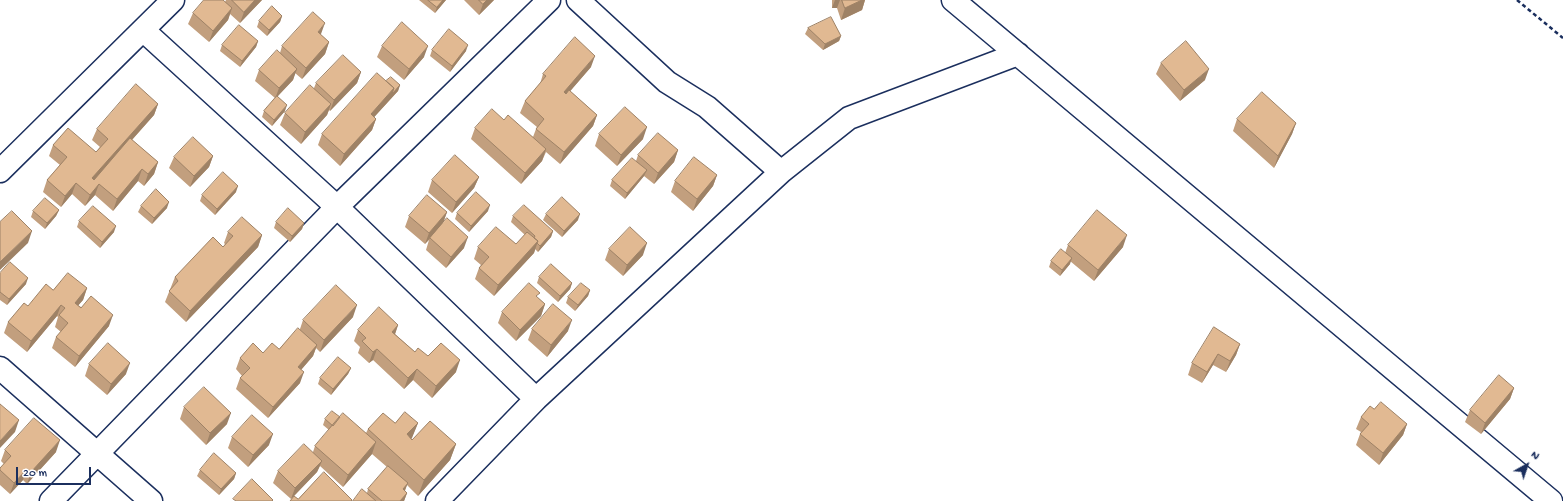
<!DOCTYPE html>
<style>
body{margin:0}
#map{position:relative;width:1563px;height:501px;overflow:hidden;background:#fff;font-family:"Gochi Hand",sans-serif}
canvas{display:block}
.north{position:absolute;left:1507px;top:445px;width:40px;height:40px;-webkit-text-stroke:3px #fff;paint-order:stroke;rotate:40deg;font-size:11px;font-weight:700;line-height:16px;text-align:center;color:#1b2f5e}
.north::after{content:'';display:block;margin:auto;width:14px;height:18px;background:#1b2f5e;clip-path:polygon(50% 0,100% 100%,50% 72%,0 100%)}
.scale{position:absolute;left:16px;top:467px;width:75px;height:18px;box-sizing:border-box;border:2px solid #1b2f5e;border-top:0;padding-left:5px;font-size:12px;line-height:14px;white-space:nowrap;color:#1b2f5e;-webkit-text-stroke:3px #fff;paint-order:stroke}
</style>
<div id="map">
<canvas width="1563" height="501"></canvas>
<div class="north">N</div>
<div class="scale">20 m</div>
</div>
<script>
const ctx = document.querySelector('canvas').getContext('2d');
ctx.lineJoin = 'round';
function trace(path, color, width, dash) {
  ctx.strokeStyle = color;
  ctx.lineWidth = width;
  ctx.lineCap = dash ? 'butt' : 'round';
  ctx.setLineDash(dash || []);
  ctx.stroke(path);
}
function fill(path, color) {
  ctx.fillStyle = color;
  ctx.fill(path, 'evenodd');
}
const path = new Path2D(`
 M1517 0 1563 38`);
const minor = new Path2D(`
 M578 0 667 82 707 107 781 172
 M953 0 1551 501
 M143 30 337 207 536 399
 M0 171 173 0
 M0 368 151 501
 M51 501 337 207 549 0
 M437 501 536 399 781 172 849 118 1018 54`);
const wall = new Path2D(`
 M226 0H262L240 23 230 14 228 20 209 42 188 24 193 13 225 2Z
 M419 0H446L435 13Z
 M464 0H494L479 15Z
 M832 0H865L862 10 841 20 837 8H832Z
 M282 16 280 22 267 36 257 27 259 21Z
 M808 28 841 36 839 41 823 50 805 34Z
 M321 35 329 42 325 54 302 79 295 73 293 80 277 97 285 111 272 126 262 117 264 111 275 98 255 81 259 70 280 53 282 46Z
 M258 41 256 47 240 67 220 51 222 45Z
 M382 46 424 57 404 80 377 57Z
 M432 50 466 51 450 72 430 56Z
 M1161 63 1205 80 1180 101 1156 74Z
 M591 67 570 91 597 115 593 126 560 164 546 152 542 161 521 184 471 139 475 128 504 120 533 137 536 129 537 127 520 113 525 101 540 84 543 74Z
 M361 72 357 83 330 111 329 110 327 115 301 144 280 125 285 113 314 88 316 83Z
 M386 81 400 85 398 91 374 117 376 119 372 130 340 166 318 145 322 134Z
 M158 104 154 115 132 140 158 162 154 174 144 186 138 181 113 211 95 195 85 206 72 194 61 207 43 192 47 180 60 165 49 156 53 145 96 152 100 147 92 140 97 129Z
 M1237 119 1296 123 1292 134 1274 168 1233 131Z
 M599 134 643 139 617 166 595 146Z
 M678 150 674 162 654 184 644 176 625 199 610 186 612 180 636 161 638 155Z
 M213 156 209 167 190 187 169 168 174 157Z
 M717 175 713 186 693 211 671 192 675 181Z
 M479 177 474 188 452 213 428 192 432 180Z
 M236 192 215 215 200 201 202 195Z
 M141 206 167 208 152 224 138 212Z
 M59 210 56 216 45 229 31 217 33 211Z
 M488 211 469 232 455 219 457 213Z
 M447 212 443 223 464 248 446 268 426 250 429 240 425 244 405 227 409 216Z
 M546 214 578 220 562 237 543 220Z
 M513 216 553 231 551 237 538 252 535 249 534 253 494 296 475 279 479 268 481 265 474 259 478 247 516 244 525 235 511 222Z
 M79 221 114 232 100 248 77 227Z
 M276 222 304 223 302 229 290 242 274 228Z
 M228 232 262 235 258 247 186 322 165 302 175 277 223 247 225 244 224 243Z
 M1068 245 1123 247 1094 281 1070 261V264L1060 276 1049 267 1051 261 1065 253Z
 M609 249 643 255 623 276 605 260Z
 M0 273 26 284 7 305 0 300Z
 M539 277 572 283 570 289 558 302 537 283Z
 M87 288 83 300 78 305 109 326 75 367 52 348 56 337 61 332 55 327 58 317 57 316 27 352 4 333 8 322 28 306 53 290Z
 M590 290 588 296 575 311 566 303 568 297Z
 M538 298 545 304 541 316 516 341 498 323 502 312Z
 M353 317 320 352 316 348 313 356 301 370 300 383 268 418 236 389 240 378 242 376 236 369 240 358 263 353 279 349 300 329 303 320Z
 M398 325 395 334 415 352 428 356 456 372 432 398 413 380 404 389 373 360 369 363 358 353 360 347 354 341 358 330Z
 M532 329 568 331 547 357 528 340Z
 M1240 344 1236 355 1226 372 1213 365 1202 383 1188 375 1192 363Z
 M89 364 126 374 107 395 85 376Z
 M351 368 348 374 331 395 318 384 320 378Z
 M1514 388 1510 399 1481 434 1465 422 1470 410Z
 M184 407 227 424 206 445 180 419Z
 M1374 409 1407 424 1403 435 1379 465 1356 445 1360 434 1361 432 1356 429 1361 417Z
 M340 417 366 433 368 429 395 423H418L411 439 412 440 456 444 450 460 418 496 407 485 405 491 407 493 404 501H353L367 493 368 489 387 467 372 454 343 487 320 466 317 472 294 496 298 499 352 500V501H290L294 496 291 499 273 483 278 471 313 452 315 446 329 430 323 425 325 419Z
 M232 437 269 445 248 467 228 448Z
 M5 450 56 452 27 484 23 480 10 494 0 485V468L4 464 1 461Z
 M200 470 236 473 234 479 219 495 197 476Z`);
const shadedWall = new Path2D(`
 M255 0H262L240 23 244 12Z
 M443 0H446L435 13 437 7Z
 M487 0H494L479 15 483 4Z
 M835 0H840L837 8H832Z
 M862 0H865L862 10 841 20 845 8Z
 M232 8 228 20 209 42 213 31Z
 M282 16 280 22 267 36 269 30Z
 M325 23 321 34 313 43 318 32Z
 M841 36 839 41 823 50 825 44Z
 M258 41 256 47 240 67 242 61Z
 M329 42 325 54 302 79 306 68Z
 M468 45 466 51 450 72 452 66Z
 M428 46 424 57 404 80 409 69Z
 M595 56 591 67 560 103 564 92Z
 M297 69 293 80 275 99 279 88Z
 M1209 69 1205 80 1180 101 1184 90Z
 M361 72 357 83 330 111 334 100Z
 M400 85 398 91 367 125 371 114 394 88Z
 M158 104 154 115 88 189 92 178Z
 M331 104 327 115 301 144 305 132Z
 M287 105 285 111 272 126 274 120Z
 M597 115 593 126 560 164 564 152Z
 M376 119 372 130 340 166 344 154Z
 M1296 123 1292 134 1274 168 1278 156Z
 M647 127 643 139 617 166 621 155Z
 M546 149 542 161 521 184 525 173Z
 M678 150 674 162 654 184 658 173Z
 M213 156 209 167 190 187 194 176Z
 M158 162 154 174 144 186 148 174Z
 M142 169 138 181 113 211 117 199Z
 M647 170 644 176 625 199 627 193Z
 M717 175 713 186 693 211 697 199Z
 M479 177 474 188 452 213 456 202Z
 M76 183 72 194 61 207 65 196Z
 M99 184 95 195 85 206 90 195Z
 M238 186 236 192 215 215 217 209Z
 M169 202 167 208 152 224 154 218Z
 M490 205 488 211 469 232 471 226Z
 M59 210 56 216 45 229 47 223Z
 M447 212 443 223 425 244 429 233Z
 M580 214 578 220 562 237 564 231Z
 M304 223 302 229 290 242 292 236Z
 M116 226 114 232 100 248 102 242Z
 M32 231 28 243 0 270V262Z
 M553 231 551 237 538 252 540 246Z
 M262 235 258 247 186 322 190 311Z
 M1127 235 1123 247 1094 281 1098 270Z
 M468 237 464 248 446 268 451 257Z
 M538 241 534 253 494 296 498 285Z
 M647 243 643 255 623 276 627 265Z
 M1072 258 1070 264 1060 276 1062 270Z
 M28 278 26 284 7 305 9 299Z
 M572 283 570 289 558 302 560 296Z
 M87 288 83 300 71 314 75 303Z
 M590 290 588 296 575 311 578 305Z
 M545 304 541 316 516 341 520 330Z
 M61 305 57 316 27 352 31 341Z
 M357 305 353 317 320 352 324 340Z
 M113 315 109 326 75 367 79 356Z
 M572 320 568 331 547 357 551 345Z
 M398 325 394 337 392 332Z
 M1240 344 1236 355 1226 372 1230 361Z
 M317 345 313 356 294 378 298 367Z
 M377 349 373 360 369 363 373 352Z
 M1218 354 1213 365 1202 383 1207 372Z
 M460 360 456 372 432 398 436 386Z
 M130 363 126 374 107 395 111 384Z
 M351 368 348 374 331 395 333 389Z
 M417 369 413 380 404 389 408 378Z
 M304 372 300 383 268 418 273 407Z
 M1514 388 1510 399 1481 434 1485 423Z
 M231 413 227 424 206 445 210 433Z
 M19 420 15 432 0 448V441Z
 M418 423 412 438 401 450 407 434Z
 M1407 424 1403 435 1379 465 1383 453Z
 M273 434 269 445 248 467 253 455Z
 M60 440 56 452 27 484 31 472Z
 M376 442 372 454 343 487 348 475Z
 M456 444 450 460 418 496 424 480Z
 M322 461 317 472 291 499 295 488Z
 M27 469 23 480 10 494 14 483Z
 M236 473 234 479 219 495 221 489Z
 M408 483 403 494V489Z
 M407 493 404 501H400Z`);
const building = new Path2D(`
 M204 0H223L232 8 213 31 193 13Z
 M232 0H255L244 12Z
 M428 0H443L437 7Z
 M479 0H487L483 4Z
 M842 0H862L845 8Z
 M272 6 282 16 269 30 259 21Z
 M313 12 325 23 318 32 329 42 306 68 282 46Z
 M831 17 841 36 825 44 808 28Z
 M402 22 428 46 409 69 382 46Z
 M239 25 258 41 242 61 222 45Z
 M449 29 468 45 452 66 432 50Z
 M575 37 595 56 564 92 566 94 569 90 597 115 564 152 536 129 544 119 525 101 546 76 543 74Z
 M1186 41 1209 69 1184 90 1161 63Z
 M277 50 297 69 279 88 259 70Z
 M343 55 361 72 334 100 316 83Z
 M377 73 394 88 371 114 376 119 344 154 322 134Z
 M391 77 400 85 392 94 394 88 386 81Z
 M136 84 158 104 92 178 94 180 130 138 158 162 148 174 142 169 117 199 99 184 90 195 76 183 65 196 47 180 67 157 53 145 68 128 96 152 108 139 97 129Z
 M310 85 331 104 305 132 285 113Z
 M1262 92 1296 123 1278 156 1237 119Z
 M277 96 287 105 274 120 264 111Z
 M625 107 647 127 621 155 599 134Z
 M492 109 504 120 508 115 546 149 525 173 475 128Z
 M658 133 678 150 658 173 638 155Z
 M193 137 213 156 194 176 174 157Z
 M455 155 479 177 456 202 432 180Z
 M694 157 717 175 697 199 675 181Z
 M632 158 647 170 627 193 612 180Z
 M223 172 238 186 217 209 202 195Z
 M156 189 169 202 154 218 141 206Z
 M476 192 490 205 471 226 457 213Z
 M427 195 447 212 429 233 409 216Z
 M562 197 580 214 564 231 546 214Z
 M45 198 59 210 47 223 33 211Z
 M524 205 553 231 540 246 537 243 538 241 534 238 535 236 513 216Z
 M93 206 116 226 102 242 79 221Z
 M288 208 304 223 292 236 276 222Z
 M1097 210 1127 235 1098 270 1068 245Z
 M12 211 32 231 0 262V222Z
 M242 217 262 235 190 311 169 291 178 281 175 277 213 237 223 247 233 236 228 232Z
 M447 218 468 237 451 257 430 238Z
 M496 227 516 244 527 232 538 241 498 285 479 268 489 257 478 247Z
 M630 227 647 243 627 265 609 249Z
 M1061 249 1072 258 1062 270 1051 261Z
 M10 262 28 278 9 299 0 292V273Z
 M551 264 572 283 560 296 539 277Z
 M68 273 87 288 75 303 81 308 91 296 113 315 79 356 56 337 68 323 59 315 65 308 61 305 31 341 8 322 24 303 28 306 46 284 53 290Z
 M529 283 540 293 536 296 545 304 520 330 502 312Z
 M581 283 590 290 578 305 568 297Z
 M336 285 357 305 324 340 303 320Z
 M553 304 572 320 551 345 532 329Z
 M379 307 398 325 392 332 415 352 418 348 428 356 441 343 460 360 436 386 417 369 408 378 377 349 373 352 362 341 366 338 358 330Z
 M1214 327 1240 344 1230 361 1218 354 1207 372 1192 363Z
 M298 328 317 345 298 367 304 372 273 407 240 378 250 368 240 358 253 343 263 353 272 343 279 349Z
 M108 343 130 363 111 384 89 364Z
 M338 357 351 368 333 389 320 378Z
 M1499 375 1514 388 1485 423 1470 410Z
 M204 387 231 413 210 433 184 407Z
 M1381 402 1407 424 1383 453 1360 434 1369 424 1361 417 1370 406 1374 409Z
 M0 404 19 420 0 441Z
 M332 411 340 417 333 426 325 419Z
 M405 412 418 423 407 434 412 440 430 421 456 444 424 480 368 429 383 413 395 423Z
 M343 413 376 442 348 475 315 446Z
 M252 415 273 434 253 455 232 437Z
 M34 418 60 440 31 472 27 469 14 483 0 470V468L11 456 5 450Z
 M304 444 322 461 295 488 278 471Z
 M214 453 236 473 221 489 200 470Z
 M388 466 408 483 403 489 407 493 400 501H382L368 489Z
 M324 472 352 500 351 501H290L294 496 298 499Z
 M252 479 273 500 272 501H236L233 499Z
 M362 489 376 501H353Z`);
trace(minor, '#1b2f5e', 25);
trace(path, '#1b2f5e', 2.5, [4, 3]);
trace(minor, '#fff', 22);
fill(wall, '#c29f7e');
fill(shadedWall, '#9e8266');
fill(building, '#e1b992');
trace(building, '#9e8266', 1);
</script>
